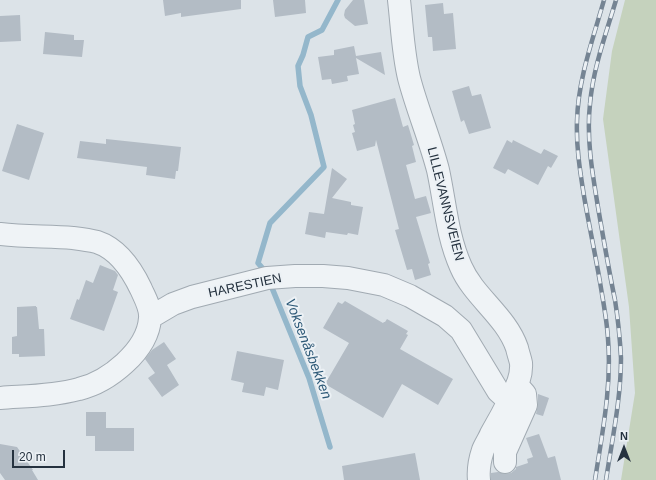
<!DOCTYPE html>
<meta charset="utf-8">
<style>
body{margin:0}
#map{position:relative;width:656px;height:480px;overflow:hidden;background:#dce3e8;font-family:Arial,sans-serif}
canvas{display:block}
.north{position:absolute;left:604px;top:428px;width:40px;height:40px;-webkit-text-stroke:3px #ecf1f5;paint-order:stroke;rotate:0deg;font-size:11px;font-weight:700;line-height:16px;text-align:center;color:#25323f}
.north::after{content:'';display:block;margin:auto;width:14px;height:18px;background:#25323f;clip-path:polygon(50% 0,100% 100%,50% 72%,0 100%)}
.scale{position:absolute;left:12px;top:450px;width:53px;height:18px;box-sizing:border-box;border:2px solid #25323f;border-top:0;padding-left:5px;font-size:12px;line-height:14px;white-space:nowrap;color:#25323f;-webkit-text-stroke:3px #ecf1f5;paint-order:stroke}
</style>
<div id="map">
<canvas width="656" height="480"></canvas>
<div class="north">N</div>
<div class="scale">20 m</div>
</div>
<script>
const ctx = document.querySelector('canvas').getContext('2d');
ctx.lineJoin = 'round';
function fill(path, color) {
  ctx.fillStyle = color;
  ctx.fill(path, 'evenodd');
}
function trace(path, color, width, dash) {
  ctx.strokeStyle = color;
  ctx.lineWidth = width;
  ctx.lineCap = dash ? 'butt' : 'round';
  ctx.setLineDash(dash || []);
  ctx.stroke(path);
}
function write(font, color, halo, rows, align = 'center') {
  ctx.font = font + ' Arial,sans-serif';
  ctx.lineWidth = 4;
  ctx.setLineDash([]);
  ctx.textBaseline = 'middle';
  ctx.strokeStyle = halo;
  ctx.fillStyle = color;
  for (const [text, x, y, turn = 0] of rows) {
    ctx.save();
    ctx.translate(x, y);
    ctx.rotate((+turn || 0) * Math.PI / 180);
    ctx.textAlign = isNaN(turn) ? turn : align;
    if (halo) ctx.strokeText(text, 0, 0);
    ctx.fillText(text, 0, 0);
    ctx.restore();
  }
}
const green = new Path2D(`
 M625 0H656V480H621L635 393 629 307 603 119 612 51Z`);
const stream = new Path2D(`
 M264 270 258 263 270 223 324 167 311 115 300 86 298 66 303 55 308 37 322 30 338 0
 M270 283 309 378 330 447`);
const building = new Path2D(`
 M163 0H241V9L181 17V13L165 16Z
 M273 0H305L306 13 275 17Z
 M353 0H364L368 24 355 26 345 18 344 15 345 10Z
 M443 3 444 14 453 13 456 49 433 51 432 37H428L425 5Z
 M20 15 21 41 0 42V16Z
 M45 32 74 35V40H84L82 57 43 54Z
 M354 46 356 56 381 52 385 75 356 58 359 74 347 76 348 81 332 84 331 79 322 80 318 57 334 55V50Z
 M469 86 472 96 481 94 491 128 469 134 464 120 461 122 452 91Z
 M395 98 403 127 408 125 414 145 412 146 416 162 406 165 415 199 426 196 431 213 416 217 430 263 428 264 431 275 415 280 412 269 407 270 395 230 399 229 376 140 375 146 357 151 352 133 355 132 353 125 355 124 352 110Z
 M17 124 44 133 29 180 2 171Z
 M106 139 181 147 178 171H176L175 179 146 175 147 167 77 158 80 141 106 144Z
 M507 140 512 143 513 140 541 154 544 149 558 156 551 168 548 166 538 185 508 169 505 174 493 168Z
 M332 168 347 179 332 198 351 202V205L363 207 358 235 348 233 347 235 326 232 325 238 305 234 309 212 324 214Z
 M100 265 115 271 118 275 113 290 118 292 104 331 70 319 77 299 79 300 86 280 93 283Z
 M345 301 383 323 384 322H385L387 319 408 331 406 334 408 335 400 349 453 379 438 405 402 384 383 418 325 384 349 343 323 328 338 302 342 304Z
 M36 306V307H37L39 329H44L45 356 19 357V354H12V337L17 336V307Z
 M164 342 176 359 167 365 179 385 162 397 148 378 155 373 145 359 152 350Z
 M237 351 284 360 278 390 266 387 264 396 242 392 244 383 231 380Z
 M538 394 549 398 543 416 536 414 538 404Z
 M86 412H106V428H134V451H95V436H86Z
 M539 434 548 458 555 456 561 480H491V473L498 472 505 474 511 473 516 469V467L528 463 527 459 533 457 526 438Z
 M0 444 17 447 33 470H32L38 480H5L0 473Z
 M415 453 420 480H344L342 466Z`);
const minor = new Path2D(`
 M399 0C402 26 403 53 409 78 417 109 430 139 438 170 445 202 447 236 461 267 474 297 506 316 517 348 518 353 520 358 521 363 522 375 517 387 511 397 505 409 498 422 491 434 489 439 485 445 483 450 480 459 478 471 479 480
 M0 234C24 237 49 236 73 238 81 239 89 240 97 242 118 249 132 270 141 289 145 298 151 308 150 318 148 351 108 382 79 389 53 396 26 396 0 398
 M151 317 173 304 192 297 267 278 295 276H323L348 278 384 285 410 296 445 316 461 330 498 391 509 401
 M505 462V452L526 405 525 394 517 385`);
const rail = new Path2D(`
 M595 480C602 434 612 386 608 339 607 320 603 301 600 282 595 253 589 225 584 196 580 171 576 146 577 121 578 79 593 39 604 0
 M606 480C612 440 621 399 621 358 620 339 618 319 615 300 609 271 604 242 599 213 593 177 586 140 590 104 593 68 606 34 616 0`);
const streetNames = [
 ["LILLEVANNSVEIEN",445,204,76],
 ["HARESTIEN",245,286,-12]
];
const waterNames = [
 ["Voksenåsbekken",308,349,69]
];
fill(green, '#c5d2bd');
trace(stream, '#94b7cb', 5.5);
fill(building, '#b3bcc5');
trace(minor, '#a1aab2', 24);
trace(minor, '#eff3f6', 22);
trace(rail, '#758493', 4.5);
trace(rail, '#ecf1f5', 3, [9]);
write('13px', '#25323f', '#ecf1f5', streetNames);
write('italic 14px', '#2c5876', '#ecf1f5', waterNames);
</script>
